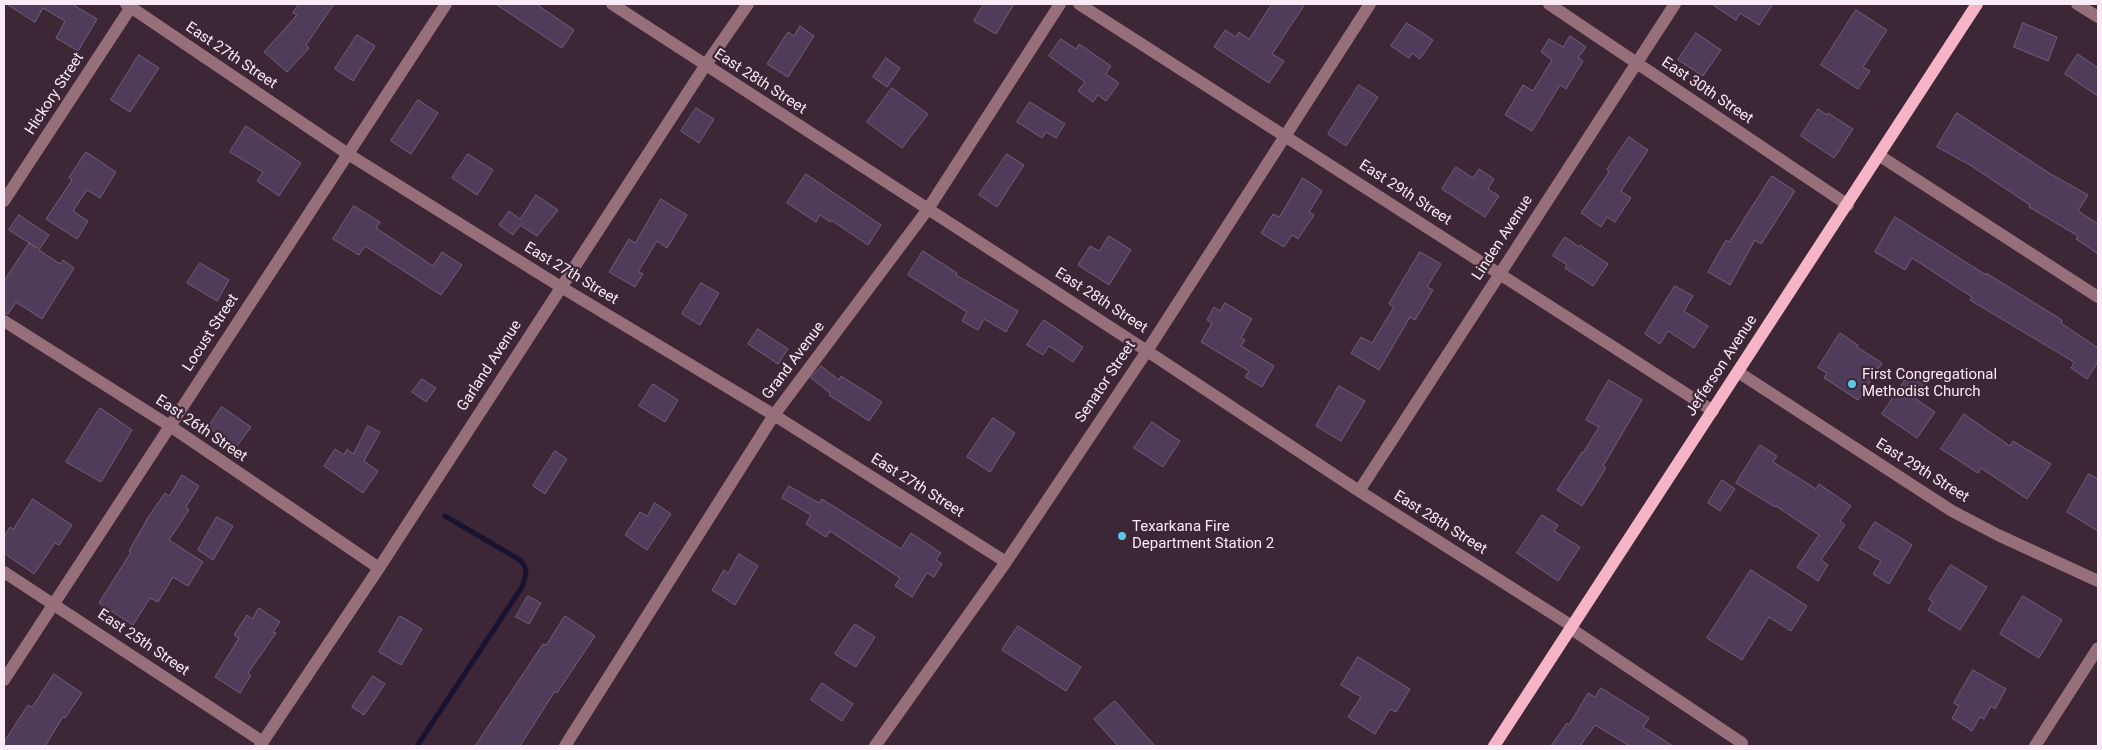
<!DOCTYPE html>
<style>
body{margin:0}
#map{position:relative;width:2102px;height:750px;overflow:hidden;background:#3d2636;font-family:Roboto,sans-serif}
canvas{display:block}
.frame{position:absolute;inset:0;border:5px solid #faeaf5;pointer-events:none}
</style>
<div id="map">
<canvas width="2102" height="750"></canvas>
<div class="frame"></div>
</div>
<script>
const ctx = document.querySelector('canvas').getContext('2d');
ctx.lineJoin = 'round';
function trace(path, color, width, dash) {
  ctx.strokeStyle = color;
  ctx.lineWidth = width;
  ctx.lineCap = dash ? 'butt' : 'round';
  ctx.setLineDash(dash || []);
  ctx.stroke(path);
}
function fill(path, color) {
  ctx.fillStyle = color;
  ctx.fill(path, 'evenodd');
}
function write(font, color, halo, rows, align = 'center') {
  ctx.font = font + ' Roboto,sans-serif';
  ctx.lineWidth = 4.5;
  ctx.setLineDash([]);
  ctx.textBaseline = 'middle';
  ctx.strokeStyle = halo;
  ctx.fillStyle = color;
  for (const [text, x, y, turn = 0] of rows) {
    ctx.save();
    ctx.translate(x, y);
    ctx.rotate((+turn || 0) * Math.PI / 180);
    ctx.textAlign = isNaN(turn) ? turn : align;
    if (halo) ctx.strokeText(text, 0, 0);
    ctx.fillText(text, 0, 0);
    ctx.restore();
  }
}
const stream = new Path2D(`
 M417 746 522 587C526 576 529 570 520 560L445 516`);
const building = new Path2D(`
 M7 4H72L97 19 78 51 56 38 65 21 43 8 35 22Z
 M299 4H334L306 45 309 48 287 72 264 52 297 15 293 13Z
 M496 4H536L574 30 562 48Z
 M984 4H1014L996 34 974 21Z
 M1272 4H1305L1272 54 1284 61 1269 83 1214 47 1225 30 1236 37 1239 32 1249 39Z
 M1712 4H1773L1759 25 1740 13 1736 20Z
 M1856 10 1887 30 1863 67 1870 71 1858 89 1821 65Z
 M1407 23 1433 40 1420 59 1412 53 1409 58 1391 46Z
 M2023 23 2057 37 2048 61 2014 47Z
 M800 26 814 36 788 77 767 64 788 32 794 36Z
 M1696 33 1721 50 1703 76 1678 60Z
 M357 35 375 46 353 81 335 69Z
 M1570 36 1586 47 1578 58 1583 61 1566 89 1560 85 1532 131 1505 115 1523 85 1533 91 1552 60 1541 52 1549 39 1563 47Z
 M1061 39 1076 49 1079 44 1111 66 1106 74 1119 83 1106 101 1098 95 1093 102 1078 91 1085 82 1049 56Z
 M2078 54 2098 68V96L2065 74Z
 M139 55 159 68 130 112 111 100Z
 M886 58 900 68 887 87 873 77Z
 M1359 85 1378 97 1346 146 1328 134Z
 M892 88 928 114 902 148 867 122Z
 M418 100 438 113 411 154 391 141Z
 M1030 102 1065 124 1056 138 1046 132 1042 138 1017 122Z
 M696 108 714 119 699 143 681 131Z
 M1818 109 1827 115 1828 113 1853 129 1834 158 1801 136Z
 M1957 113 2049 173 2088 195 2078 211 2098 224V254L2076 239 2078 236 2029 207 2030 205 1970 165 1937 147Z
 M246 126 301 163 279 196 257 181 263 172 230 152Z
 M1629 137 1648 150 1621 191 1631 198 1615 222 1607 217 1601 227 1581 213 1609 172 1607 170Z
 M86 152 116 172 100 198 87 190 73 211 88 221 77 239 46 219 72 180 69 178Z
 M468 154 493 170 477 195 452 178Z
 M1007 154 1024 165 997 207 979 195Z
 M1456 167 1473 178 1479 169 1494 179 1488 189 1499 196 1485 217 1442 189Z
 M806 174 881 225 868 245 831 220 830 222 820 215 816 222 787 203Z
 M1772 176 1795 191 1761 244 1755 240 1730 285 1708 272 1726 240 1729 242Z
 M1303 178 1322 191 1309 212 1314 215 1298 239 1292 235 1284 247 1261 233 1273 214 1279 217Z
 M536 195 558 210 537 236 520 225 513 235 499 225 509 211 520 219Z
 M661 199 687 215 667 248 657 241 638 272 643 274 635 287 609 272 629 239 635 243Z
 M354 206 380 222 376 228 433 266 442 252 462 265 441 295 365 246 359 255 333 239Z
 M19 215 49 235 39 250 60 264 63 260 74 268 42 319 16 302 8 314 4 313V281L29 243 37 248 9 230Z
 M1895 217 1986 275V273L2062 320 2061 323 2098 348V362L2087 379 2071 368 2074 362 1970 300 1972 297 1912 258 1905 270 1875 252Z
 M1109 236 1131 250 1109 285 1078 265 1090 246 1099 251Z
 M1565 237 1579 247 1580 245 1608 264 1593 286 1565 268 1567 265 1553 256Z
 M923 251 957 273 956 275 1018 311 1006 332 984 319 978 330 962 321 967 312 908 275Z
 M1420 252 1441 264 1427 287 1433 290 1415 320 1410 317 1379 370 1351 353 1361 337 1372 343 1394 307 1389 304Z
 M200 263 229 280 217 301 187 283Z
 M701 283 719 293 700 325 682 314Z
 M1675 286 1693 296 1684 311 1708 326 1694 348 1668 331 1660 344 1645 334Z
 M1225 303 1252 319 1241 338 1245 340 1241 346 1274 366 1262 387 1245 377 1249 371 1201 342 1212 323 1207 320 1214 307 1220 311Z
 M1044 320 1083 347 1073 362 1049 346 1043 355 1027 345Z
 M758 329 788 349 778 364 748 344Z
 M1840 333 1858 345 1857 347 1882 363 1858 400 1824 378 1827 373 1818 368Z
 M821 366 839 380 841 376 882 402 869 421 829 395 830 393 811 378Z
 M1912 370 1928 381 1916 399 1935 412 1917 438 1882 414Z
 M422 379 436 388 426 402 412 392Z
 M1609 380 1642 400 1603 466 1606 468 1582 506 1557 490 1582 452 1583 453 1599 427 1586 420Z
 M653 384 678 400 665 422 639 406Z
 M1339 386 1365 401 1341 441 1316 426Z
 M222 407 251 427 236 447 208 427Z
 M100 408 132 430 101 482 66 462Z
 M1964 414 2010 446 2013 441 2051 464 2027 499 1981 468 1978 473 1941 449Z
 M993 418 1015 433 990 472 967 457Z
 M1152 422 1180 441 1163 467 1134 448Z
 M368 426 380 432 364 461 378 471 363 493 324 466 335 449 344 455 347 449 353 454Z
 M1760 445 1777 456 1773 462 1816 489 1819 484 1851 506 1840 521 1845 525 1821 560 1828 565 1818 581 1797 567 1819 535 1776 506 1775 507 1736 483Z
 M555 451 567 459 545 494 533 486Z
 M2089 474 2098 479V531L2067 512Z
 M182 475 199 486 186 507 189 510 169 540 203 562 188 586 173 577 158 602 150 598 133 625 99 603 131 552 129 551 149 516 165 493 169 496Z
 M1722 480 1735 489 1720 511 1708 503Z
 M789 486 819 503 822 499 901 549 911 533 941 553 936 560 942 564 934 577 927 573 912 597 895 586 900 578 830 531 826 537 806 524 811 515 782 498Z
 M33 499 72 525 59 545 55 543 34 574 4 553V537L10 527 13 529Z
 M655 503 671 514 647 550 625 535 640 512 647 516Z
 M1542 515 1558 525 1554 531 1580 547 1558 581 1517 553Z
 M217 517 233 526 213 560 198 550Z
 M1875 522 1912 545 1889 584 1873 574 1881 561 1859 548Z
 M739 554 758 566 735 605 712 590 724 570 728 573Z
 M1951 565 1987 587 1960 630 1928 610 1933 602 1929 599Z
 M1751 570 1807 606 1791 631 1769 617 1742 660 1707 638Z
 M528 596 541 603 529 624 516 617Z
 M2023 596 2062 620 2039 658 2000 634Z
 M259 608 280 622 273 632 276 633 248 673 251 675 240 693 215 677 239 638 234 635 247 615 252 619Z
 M400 616 422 629 401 665 379 652Z
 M565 616 595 636 557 693 555 691 520 746H475L543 644 546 645Z
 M855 624 875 637 856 667 835 654Z
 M1018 626 1081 667 1066 691 1002 650Z
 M1358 657 1410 689 1396 712 1390 709 1375 734 1348 717 1361 697 1341 685Z
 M1973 670 2006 689 1995 709 1991 706 1984 719 1980 717 1972 731 1952 718 1959 706 1954 703Z
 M54 674 82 693 65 718 63 717 45 746H4V742L28 705 32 707Z
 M373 676 385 684 364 715 352 707Z
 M822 683 853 704 842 721 811 700Z
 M1601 688 1649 718 1643 727 1673 746H1630L1595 725 1580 746H1551L1567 723 1569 725 1588 693 1595 697Z
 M1115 701 1155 746H1118L1094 719Z`);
const minor = new Path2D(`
 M126 4 348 154 561 287 774 415 1006 562
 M612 4 1147 351 1359 491 1572 626
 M1079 4 1713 411
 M1549 4 1848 205
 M2077 4 2098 17
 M1880 156 2098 297
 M4 201 133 4
 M4 321 170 426 379 568
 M1738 372 1952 511 1998 535 2098 581
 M1359 491 1675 4
 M4 572 263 742
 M1570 628 1742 743
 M4 680 446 4
 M260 746 379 568 705 66 748 4
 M565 746 774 415 928 209 1060 4
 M875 746 1006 562 1147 351 1370 4
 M2035 746 2098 648`);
const major = new Path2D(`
 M1494 746 1977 4`);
const markers = [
 [1852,384,5,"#59c8e4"],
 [1122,536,5,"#59c8e4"]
];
const streetNames = [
 ["East 27th Street",231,56,34],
 ["East 28th Street",760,82,33],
 ["East 30th Street",1707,91,34],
 ["Hickory Street",55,94,-57],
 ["East 29th Street",1405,193,33],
 ["Linden Avenue",1503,238,-57],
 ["East 27th Street",571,274,31],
 ["East 28th Street",1101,301,33],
 ["Locust Street",211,333,-57],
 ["Grand Avenue",794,361,-53],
 ["Garland Avenue",490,366,-57],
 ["Jefferson Avenue",1722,366,-57],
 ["Senator Street",1106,382,-56],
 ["East 26th Street",201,429,34],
 ["East 29th Street",1922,471,32],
 ["East 27th Street",917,486,32],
 ["East 28th Street",1440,523,32],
 ["East 25th Street",143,643,34]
];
const poiNames = [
 ["First Congregational",1862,375],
 ["Methodist Church",1862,392],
 ["Texarkana Fire",1132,527],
 ["Department Station 2",1132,544]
];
trace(stream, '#181330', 5);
fill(building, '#4f3c5a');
trace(building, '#71607a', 1);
trace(minor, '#976f7a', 12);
trace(major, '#f6b5c6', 12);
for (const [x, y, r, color] of markers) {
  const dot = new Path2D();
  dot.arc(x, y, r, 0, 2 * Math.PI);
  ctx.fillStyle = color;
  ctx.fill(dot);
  trace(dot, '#3d2636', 2);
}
write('15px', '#faeaf5', '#3d2636', streetNames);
write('15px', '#faeaf5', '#3d2636', poiNames, 'left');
</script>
